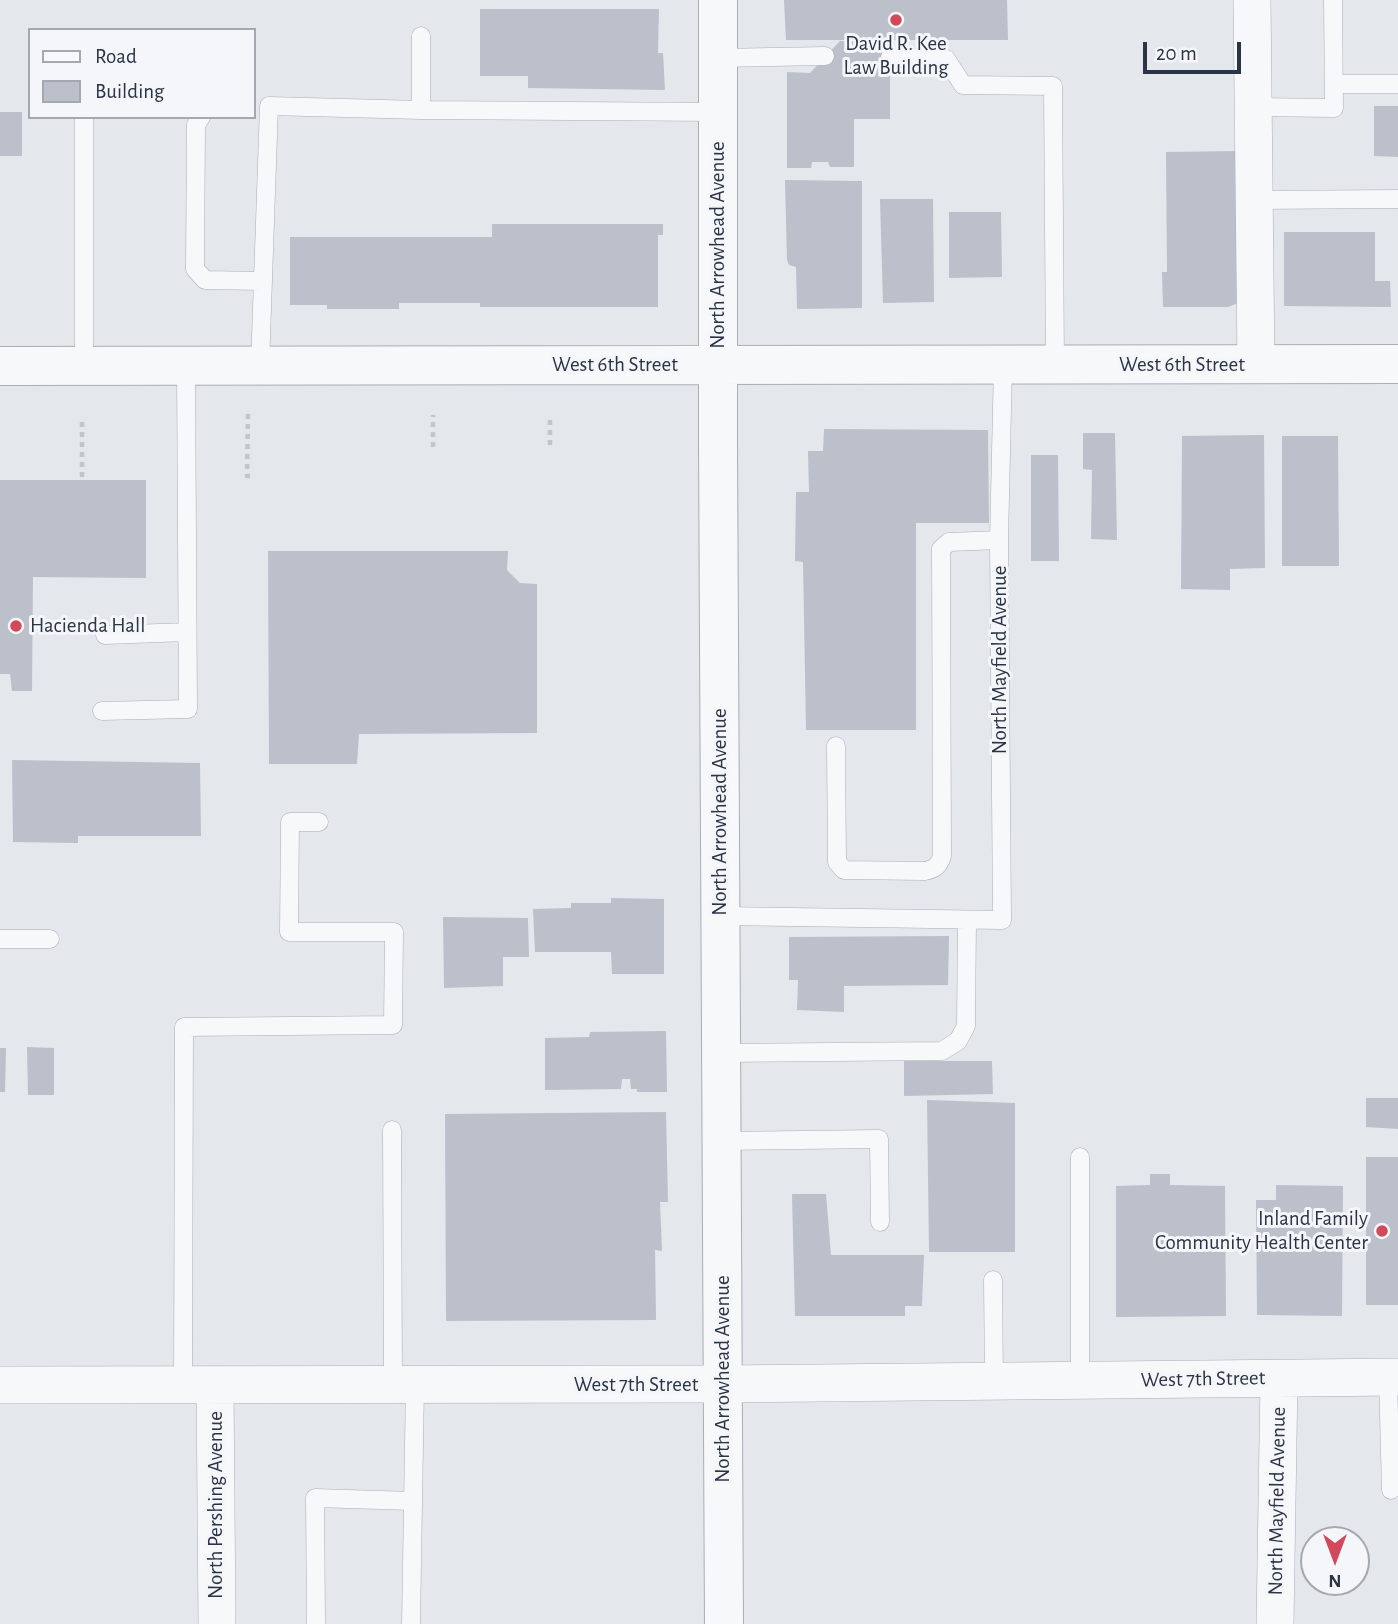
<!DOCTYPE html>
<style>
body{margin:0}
#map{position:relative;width:1398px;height:1624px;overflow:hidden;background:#e4e7ec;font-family:"Alegreya Sans",sans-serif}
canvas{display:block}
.legend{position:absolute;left:28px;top:28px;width:228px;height:91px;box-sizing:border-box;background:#f4f6f9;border:2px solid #a4a8b1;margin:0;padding:9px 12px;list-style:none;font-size:21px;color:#2b3445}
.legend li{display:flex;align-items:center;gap:14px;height:35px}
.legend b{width:35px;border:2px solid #a4a8b1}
.north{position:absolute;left:1300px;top:1526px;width:70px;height:70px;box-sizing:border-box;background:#f4f6f9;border:2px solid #a4a8b1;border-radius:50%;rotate:180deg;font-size:19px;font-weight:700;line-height:28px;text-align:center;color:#2b3445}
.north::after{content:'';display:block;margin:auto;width:24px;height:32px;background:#d1495b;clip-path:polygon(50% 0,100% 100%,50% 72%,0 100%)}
.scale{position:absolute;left:1143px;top:42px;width:98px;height:32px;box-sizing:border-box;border:4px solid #2b3445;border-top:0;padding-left:9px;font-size:21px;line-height:24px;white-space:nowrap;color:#2b3445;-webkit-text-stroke:5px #f4f6f9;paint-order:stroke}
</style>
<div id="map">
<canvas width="1398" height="1624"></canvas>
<ul class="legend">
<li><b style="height:9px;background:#f7f8fa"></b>Road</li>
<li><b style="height:19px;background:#bbc0ca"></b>Building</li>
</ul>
<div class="north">N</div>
<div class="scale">20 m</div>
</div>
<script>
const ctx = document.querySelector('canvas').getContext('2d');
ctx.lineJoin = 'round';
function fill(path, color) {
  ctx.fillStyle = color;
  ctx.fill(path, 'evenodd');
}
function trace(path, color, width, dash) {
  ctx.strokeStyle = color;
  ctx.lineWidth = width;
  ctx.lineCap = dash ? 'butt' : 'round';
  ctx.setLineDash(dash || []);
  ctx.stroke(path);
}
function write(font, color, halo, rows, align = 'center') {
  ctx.font = font + ' "Alegreya Sans",sans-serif';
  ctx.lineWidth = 6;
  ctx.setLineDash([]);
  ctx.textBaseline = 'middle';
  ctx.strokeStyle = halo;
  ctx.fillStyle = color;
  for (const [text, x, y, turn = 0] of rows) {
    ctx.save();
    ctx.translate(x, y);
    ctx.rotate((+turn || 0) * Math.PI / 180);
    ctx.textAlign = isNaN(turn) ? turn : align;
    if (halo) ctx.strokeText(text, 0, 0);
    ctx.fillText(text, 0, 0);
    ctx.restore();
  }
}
const building = new Path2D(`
 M784 0H1007L1008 40H786Z
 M480 9H659L658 53H663L665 90 528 88V76H480Z
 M840 41 890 42V119H854V167H830L828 162H812L811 168H787V72L810 73Z
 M1374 106H1398V157L1374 156Z
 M0 112H22V156H0Z
 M1238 151V303L1228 307H1163L1162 272H1167L1166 152Z
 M785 180 862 181V308L797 309 796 267 789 265 787 260Z
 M880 199H933L934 302 883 303Z
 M949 212H1001L1002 277 949 278Z
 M492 224H663V235H658V307H480V303H399V309H327V305H290V237H492Z
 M1284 232H1375V281H1390L1391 307 1284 306Z
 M824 429 988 430 989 523H916V730H806L803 562 795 561 796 492H809L808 451H823Z
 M1083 433H1115L1117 540 1091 539 1092 470 1083 469Z
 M1264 435 1265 568 1230 569V590L1181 589 1182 436Z
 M1282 436H1338L1339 566H1282Z
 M1031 455H1058L1059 561H1031Z
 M0 480H146V578L33 577 32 691H12L10 674H0Z
 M268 551H508L507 570 520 583 537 584V733L359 734 357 764H269Z
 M12 760 200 763 201 836H78V843L13 842Z
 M611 898 664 899V974H612L611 952H535L533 909 571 908V903H611Z
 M443 917 528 918 529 957H503V986L444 988Z
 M949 936 948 985 844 986V1012L797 1010 798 980H789V937Z
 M666 1031 667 1092H637V1089H631L630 1079H622L621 1089 545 1090V1038L589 1037 590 1032Z
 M27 1047 54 1048V1095H28Z
 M0 1048H6L5 1092H0Z
 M904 1061H992L993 1094 904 1096Z
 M1366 1098H1398V1129L1366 1127Z
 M927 1100 1015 1103V1252H929Z
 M666 1112 668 1202H660L662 1251 655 1250 656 1320 446 1321 445 1114Z
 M1366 1157H1398V1305H1366Z
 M1150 1174H1170V1185L1225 1186 1226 1316 1116 1317V1186L1150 1185Z
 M1276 1185 1343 1186 1342 1316 1257 1315 1256 1200H1276Z
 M792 1194H826L831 1255H924L922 1306H905V1316H795Z`);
const path = new Path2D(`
 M248 414 247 476H251
 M82 422V480
 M550 445V416
 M433 447V415`);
const service = new Path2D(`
 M890 57 946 59 963 85 1053 86 1055 365
 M718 58 825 56
 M1334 84H1398
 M1253 107 1334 108 1333 0
 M421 110 718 112
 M84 117V366
 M201 117 196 125 195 269 205 280 262 281
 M1254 200 1398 199
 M260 366 269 106 421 110V36
 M105 635 187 632
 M102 711 188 709 186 366
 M836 746 837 862 844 870 925 871C935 869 939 866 942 856L941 549 949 542 999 540
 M721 916 1002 920 999 540 1003 365
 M0 939H50
 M722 1053 942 1051 958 1041 966 1026 967 920
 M392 1130 393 1385
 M722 1141 879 1139 880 1222
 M1080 1157V1381
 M993 1280 994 1382
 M1388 1377 1391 1490
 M183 1386 184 1027 393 1025 394 932H289L290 822H319
 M316 1624 315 1498 413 1501
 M411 1624 415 1385`);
const minor = new Path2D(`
 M1252 0 1256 364
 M0 1385 724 1384 1398 1377
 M215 1386 217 1624
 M1275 1624 1279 1379`);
const tertiary = new Path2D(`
 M718 0V443L724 1624
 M0 366 1398 364`);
const markers = [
 [896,20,7,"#d1495b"],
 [16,626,7,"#d1495b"],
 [1382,1231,7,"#d1495b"]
];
const poiNames = [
 ["David R. Kee",896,44],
 ["Law Building",896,68],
 ["Hacienda Hall",30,626,"left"],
 ["Inland Family",1368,1219,"right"],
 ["Community Health Center",1368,1243,"right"]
];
const streetNames = [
 ["North Arrowhead Avenue",718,245,-90],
 ["West 6th Street",615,365],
 ["West 6th Street",1182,365],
 ["North Mayfield Avenue",1000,660,-90],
 ["North Arrowhead Avenue",720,812,-90],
 ["North Arrowhead Avenue",723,1379,-90],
 ["West 7th Street",1203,1379,-1],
 ["West 7th Street",636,1385],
 ["North Mayfield Avenue",1277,1501,-89],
 ["North Pershing Avenue",216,1505,-90]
];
fill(building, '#bbc0ca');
trace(service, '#a9aeb7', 19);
trace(minor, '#a9aeb7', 38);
trace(tertiary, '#a9aeb7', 40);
trace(path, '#c2c5cb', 4.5, [5, 5]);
trace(service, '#f7f8fa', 18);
trace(minor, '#f7f8fa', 37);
trace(tertiary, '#f7f8fa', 38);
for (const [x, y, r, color] of markers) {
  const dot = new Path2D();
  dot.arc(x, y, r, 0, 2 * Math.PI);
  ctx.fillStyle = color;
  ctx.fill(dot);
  trace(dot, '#f4f6f9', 2.5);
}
write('21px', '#2b3445', '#f4f6f9', poiNames);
write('21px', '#2b3445', '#f4f6f9', streetNames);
</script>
